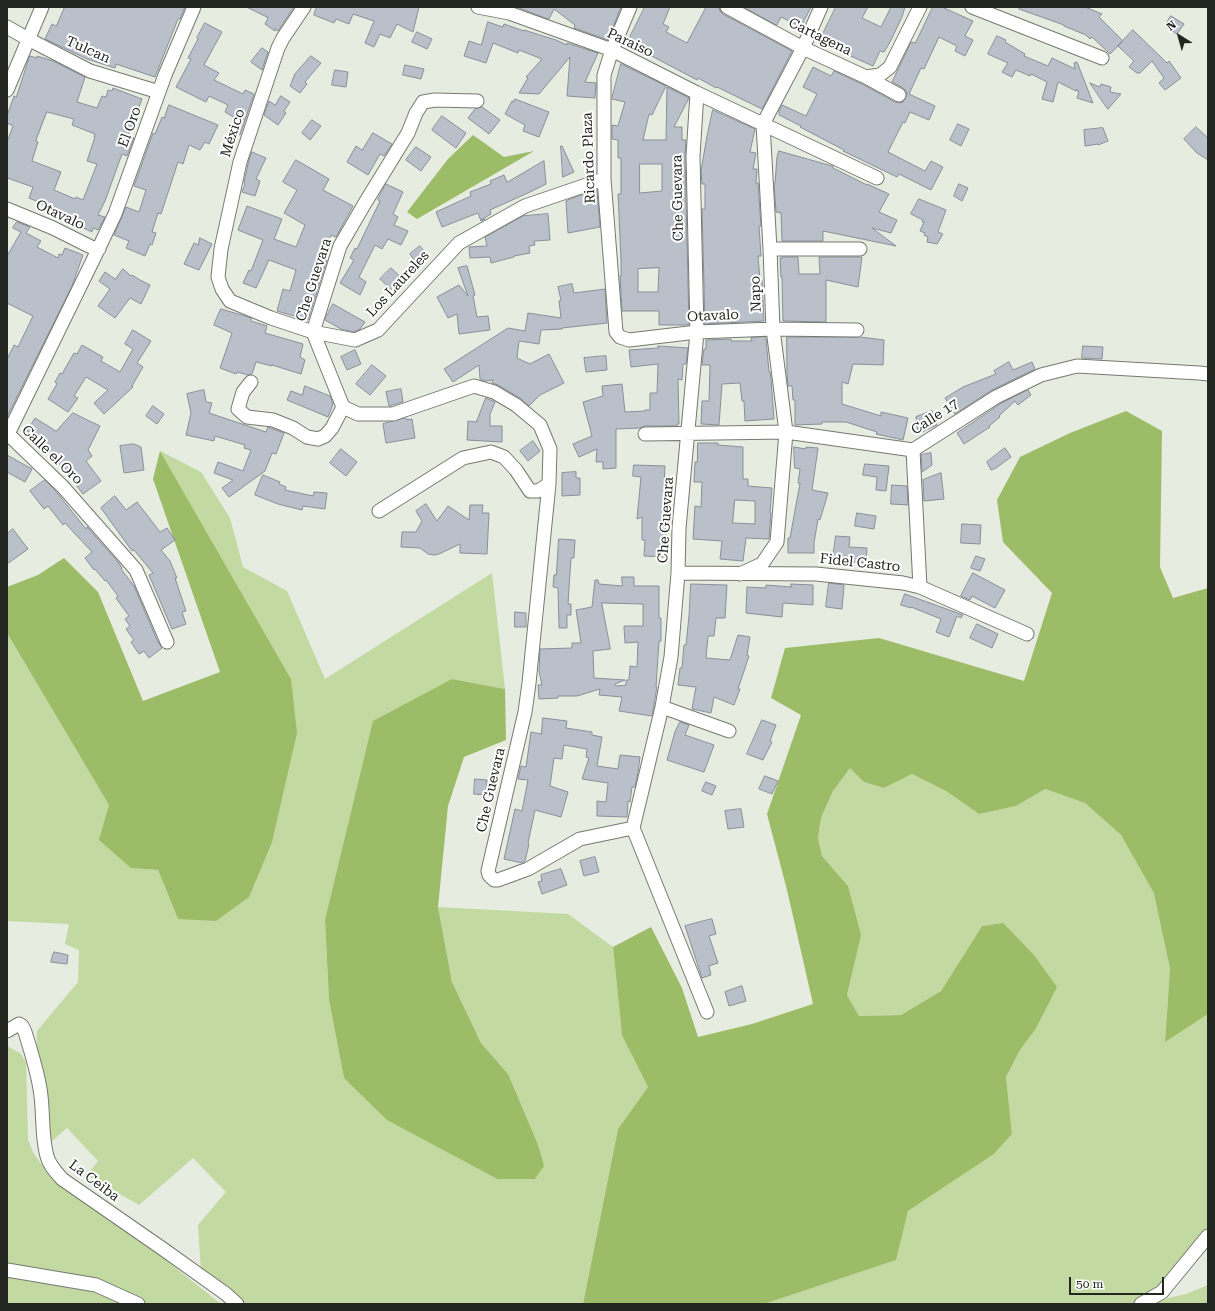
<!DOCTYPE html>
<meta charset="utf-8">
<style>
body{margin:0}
#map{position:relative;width:1215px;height:1311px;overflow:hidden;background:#e7ece0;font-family:"Roboto Serif",serif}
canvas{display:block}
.frame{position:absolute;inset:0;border:8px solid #242622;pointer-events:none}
.north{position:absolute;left:1159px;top:16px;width:40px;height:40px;-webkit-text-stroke:3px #fff;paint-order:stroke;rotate:323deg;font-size:11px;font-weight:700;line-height:16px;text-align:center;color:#242622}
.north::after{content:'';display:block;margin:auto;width:14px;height:18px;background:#242622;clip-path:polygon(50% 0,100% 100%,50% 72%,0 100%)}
.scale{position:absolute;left:1069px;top:1277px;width:95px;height:18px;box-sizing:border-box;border:2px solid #242622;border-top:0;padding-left:5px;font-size:12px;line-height:14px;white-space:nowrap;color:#242622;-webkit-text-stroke:3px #fff;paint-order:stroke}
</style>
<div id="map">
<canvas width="1215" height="1311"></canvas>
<div class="frame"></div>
<div class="north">N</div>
<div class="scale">50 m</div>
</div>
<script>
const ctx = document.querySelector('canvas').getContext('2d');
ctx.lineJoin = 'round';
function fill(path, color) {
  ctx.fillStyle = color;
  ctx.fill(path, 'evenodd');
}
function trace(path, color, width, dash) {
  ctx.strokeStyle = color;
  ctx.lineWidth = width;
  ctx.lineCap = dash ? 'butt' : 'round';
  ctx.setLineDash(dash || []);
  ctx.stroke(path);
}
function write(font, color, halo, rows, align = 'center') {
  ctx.font = font + ' "Roboto Serif",serif';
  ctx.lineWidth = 4;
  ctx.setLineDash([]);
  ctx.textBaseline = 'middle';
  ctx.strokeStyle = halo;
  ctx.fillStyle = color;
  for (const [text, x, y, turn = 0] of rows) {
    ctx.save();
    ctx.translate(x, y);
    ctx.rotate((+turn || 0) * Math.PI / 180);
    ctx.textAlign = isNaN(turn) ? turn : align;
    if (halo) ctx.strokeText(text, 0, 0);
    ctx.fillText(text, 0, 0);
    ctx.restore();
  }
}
const green = new Path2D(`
 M160 451 201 472 230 518 243 567 287 591 325 679 492 573 505 689 452 679 325 920 329 1000 344 1078 460 1159 497 1179 508 1074 481 1043 452 982 438 907 568 914 613 947 622 1034 648 1087 618 1129 583 1304H238L201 1271 198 1225 226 1192 193 1158 139 1205 87 1175 98 1161 67 1128 44 1148 38 1137 35 1120 37 1031 78 982 79 950 65 944 69 924 7 921V633L109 805 131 868 158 870 178 919 291 679Z
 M850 767 864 782 884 788 912 774 946 791 979 814 1016 806 1045 789 1085 803 1121 835 1155 893 1170 969 1165 1041 1208 1014V1227L1165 1282 1151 1294 1132 1304H764L895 1260 908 1211 994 1154 1012 1134 1006 1077 1020 1050 1035 1030 1003 923 982 926 941 991 901 1015 859 1016 847 995 860 935 848 886 822 856 818 838 821 818 833 791Z
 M7 1046 20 1053 26 1062 28 1140 33 1152 41 1164 59 1182 158 1254 221 1304H146L135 1298 7 1265Z
 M7 1274 96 1289 126 1304H7Z
 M1208 1285V1304H1152L1172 1297 1186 1294Z`);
const forest = new Path2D(`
 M473 135 504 157 534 151 417 219 407 212 448 159Z
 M1126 411 1162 431 1160 567 1173 598 1208 588V1014L1165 1042 1170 969 1154 893 1121 835 1085 803 1045 789 1016 806 979 814 946 791 912 774 884 788 864 782 850 768 833 791 821 818 818 838 822 856 848 886 861 935 847 995 859 1016 901 1015 941 991 982 926 1003 923 1034 955 1057 987 1035 1030 1020 1050 1006 1077 1012 1134 994 1154 908 1211 896 1260 764 1304H583L618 1129 648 1087 622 1035 613 947 651 927 682 988 698 1037 752 1024 813 1004 787 890 767 814 801 715 771 698 785 648 879 638 1024 681 1052 593 1003 542 997 500 1020 457 1070 433Z
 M160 451 291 679 297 733 272 842 249 897 216 921 178 919 158 870 131 868 99 840 109 805 7 633V587L38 575 64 558 98 592 143 701 220 672 153 479Z
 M452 679 505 689 506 740 464 757 448 806 438 907 452 982 481 1043 508 1074 538 1145 544 1166 535 1179H497L460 1159 387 1120 344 1078 329 1000 325 920 373 721Z`);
const building = new Path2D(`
 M65 7H185L180 19H178L155 77 116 64 115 68 87 59 45 39 52 24 56 26Z
 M247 7H294L278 31 275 29V31L265 24 268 18Z
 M317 7H419L413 32 397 24 390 38 380 34 374 47 365 43 374 21 353 14 349 24 336 19 334 23 314 15Z
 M517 7H621L608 40 574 28 575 25 554 9 549 19Z
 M645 7H670L663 24 669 27 666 32 687 43 706 7H719L720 11 723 14 792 51 762 109 717 87 716 88 698 78 697 80 627 43Z
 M744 7H811L801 27 781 17 777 25Z
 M836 7H868L862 18 881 27 891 7H905L902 17 890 42 884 52 880 51 873 66 819 42Z
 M933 7H942L973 21 965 36 973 40 965 56 955 51 957 46 939 37 924 69 921 68 909 94 935 106 929 120 910 112 905 123 903 122 888 152 925 171 931 161 943 167 931 190 899 174 897 177 843 151 844 150 800 127 801 126 779 115V111L782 105 806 116 817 94 803 87 813 67 831 76 834 71 862 84 895 102 900 103 903 102 907 95 906 91 903 88 892 82 911 42 915 43Z
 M1019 7H1085L1102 14 1099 17 1123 41 1110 54 1092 37 1090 39 1086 35 1064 26V25L1019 9Z
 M1171 16 1184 24 1177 34 1165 26Z
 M488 22 503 27 504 24 524 31V30L556 40 567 45V43L598 53 585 82 596 83 595 98 567 96 570 57 539 94 519 93 528 78 526 77 542 59 519 50 518 53 493 43 486 63 464 56 469 41 481 45Z
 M205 23 222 32 204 65 219 73 214 80 243 94 245 90 254 94 240 135 231 131 237 119 225 112 228 105 209 96 206 102 176 87 191 59 188 58 198 39 197 38Z
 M1133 30 1167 63 1169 61 1181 78 1165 90 1159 83 1164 78 1152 61 1140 73H1137L1129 67 1134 61 1118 46Z
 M417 32 432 39 427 49 412 42Z
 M997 36 1006 40 1005 42 1025 54 1024 56 1048 66 1052 58 1075 69 1074 63 1077 62 1093 103 1077 98 1079 92 1077 91V89L1076 91 1058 82 1053 102 1042 99 1047 82 1031 74 1030 76 1016 70 1012 77 1002 72 1008 63 988 54Z
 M262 48 268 52 262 70 251 62Z
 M30 56 37 58V56L53 61 85 77 77 102 97 108 102 96 106 97 108 90 112 91 113 88 142 99 128 136 134 138 127 156 122 154 105 201 98 215 105 217 98 230 93 228 92 232 62 218 64 213 29 198 33 187 7 178V142L13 126 7 123V116L14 96 16 97ZM47 112 74 119 72 125 95 134 94 137H95L87 161 97 164 83 200 76 197 75 199 54 190 61 172 32 161 38 142 36 141Z
 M311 56 321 63 305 82 307 84 300 93 290 86 295 74Z
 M621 64 666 86 652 115 649 114 643 140H666L667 87 689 98 674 127H682V140H686L685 156 689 325H659V311H622L620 276H621V260L618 194H621V158H618V140L612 139V125L618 126 625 102 612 99ZM640 164H662V191L640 193ZM659 268 658 292H638V269Z
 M405 65 424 69 421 79 403 75Z
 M335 70 348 72 346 87 332 85Z
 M1090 83 1100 87 1101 84 1111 87 1110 92 1121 94 1108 109Z
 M281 96 290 102 284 111 286 113 278 125 264 115 269 101 275 105Z
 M515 99 549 112 539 137 523 131 525 125 505 114 512 101 513 102Z
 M169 105 218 125 209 144 205 142 200 150 189 145 183 164 178 162 161 214 158 213 152 232 156 233 152 245 150 244 145 256 126 248 129 241 114 235 126 207 139 212 146 190 134 186 153 133 155 134 162 117 164 118Z
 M482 107 500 120 489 134 468 118 475 109Z
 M713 110 755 129 750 152 756 153 753 169H757L756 183H758L761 226H759L761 256H758L760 280H762L764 321 705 324 702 209H705V184H702L701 171 707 136Z
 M442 116 466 133 456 148 432 130Z
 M312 120 321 126 310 140 302 133Z
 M958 124 969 129 961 146 950 140Z
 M1196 127 1208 138V160L1197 153 1184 139Z
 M1103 128 1108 141 1098 145V144L1085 146 1084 130Z
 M373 133 392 144 384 156 380 154 368 175 347 162 356 146 362 150Z
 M561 146H562L574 172 563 177Z
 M416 147 431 157 421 171 406 160Z
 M779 151 832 166H833V168L867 185V184L889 194 879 212 897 220 891 233 872 228 896 246 823 231V241H782L781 213 776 212 774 183H775L777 157Z
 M252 152 266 158 256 179 260 181 255 196 242 192 245 184 244 183 248 164Z
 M296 160 329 179 323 190 353 206 336 237 331 235 321 259 327 260 308 320 277 311 283 289 290 291 296 270 269 260 256 288 243 283 249 270 251 271 263 240 238 230 247 206 282 219 274 239 296 247 305 225 284 213 297 190 283 182Z
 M544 161 546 184 530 192 490 210 491 214 481 220 485 219 481 221 478 213 442 227 436 212 471 196 470 192 491 184 490 181 504 175 507 182Z
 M386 184 403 192 393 214 398 217 394 225 408 231 401 245 388 239 382 249 375 245 359 277 366 282 360 295 340 283 354 260 350 258 355 248 357 249 380 201 378 200Z
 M959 184 968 188 962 201 954 196Z
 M597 190 600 227 568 233 566 201Z
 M919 199 946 210 938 232 943 234 937 244 927 242 928 237 924 235 925 233 920 231 924 222H922L923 220 911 214Z
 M548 214 550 240 534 241 535 245 529 246 530 253 514 256V257L491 263 490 257 470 258 469 247 487 246 485 237 523 216Z
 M17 222 30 227 26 233 41 241 37 247 58 258 59 254 62 255 65 248 83 255 72 286 7 417V359L14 345 18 347 33 316 7 303V256L21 232 13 228Z
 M200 238 212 244 199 270 184 264 194 243 198 245Z
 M420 246 429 257 418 266 410 254Z
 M782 257H798L799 274H820L819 257H862L858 287 826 280V322L783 321 782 277H781L780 258H782Z
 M467 266 475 295 473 296 477 317 488 316 490 330 459 334 457 314 448 318 437 297 459 285 468 296 458 268Z
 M391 268 406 282 395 293 380 279Z
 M123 269 131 276 132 275 140 280 150 285 141 304 130 298 115 318 98 306 110 289 99 281 105 272 115 279Z
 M572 284 574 293 605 289 607 323 562 328V329L541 330 539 344 519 341 517 358 530 364 549 354 564 383 540 395 529 406 520 398 498 385 492 383 493 380 485 381 480 379 479 365 453 382 444 369 508 328 525 331 528 313 561 318 559 301 561 300 558 287Z
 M333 304 365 322 360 329 354 332 341 329 325 320Z
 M221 309 245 316 251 318V321L267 326 265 333 303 344 300 357 305 360 301 374 272 365V366L256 362 252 374 248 375 237 372 236 374 220 368 232 333 214 325Z
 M133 330 151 341 137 363 143 367 132 386 133 387 104 414 94 403 108 390 86 377 74 396 78 398 68 412 48 399 57 384 55 382 60 373 62 374 74 353 77 354 82 345 103 357 101 361 120 372 133 349 125 344Z
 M765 337 766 339 769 372H770L771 379 774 419 745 421 744 401H742L740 383 722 384 719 425 701 424 702 401H709L710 365H702L704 349H706V340L731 339V341H752L751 338Z
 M787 337H860L884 340 883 365 853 364 848 384 842 382V404L881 416V412L908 418 903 440 876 434 877 432 846 422H822V424L795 425V400H793L792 386H788L787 373Z
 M658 346 688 348 686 364H683L682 380 678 379 679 424H677V426H645L640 428 616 429V468L603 469V462H596L597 449 579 457 573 444 592 436 583 402 603 396 602 386 622 384 625 412 645 411V410H650V393H657L658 364 631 367 629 350 658 348Z
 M1083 346 1103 347 1102 359 1082 358Z
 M355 350 361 364 347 370 341 357Z
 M606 356 607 370 586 372 584 358Z
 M1009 362 1013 370 1032 362 1035 369 992 390 955 414 945 398 963 387 996 374 994 371Z
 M372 365 386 376 370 395 356 384Z
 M305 386 330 396 333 404 328 417 287 400 291 391 302 395Z
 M401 389 403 402 389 406 386 392Z
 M204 390 206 402 212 403 209 413 266 432 268 427 284 433 276 454 272 453 265 471 229 497 222 488 233 480 214 473 218 462 243 471 251 450 244 448 245 445 215 436 214 441 186 435 191 413 187 394Z
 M1028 390 1031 395 1018 405 1015 401 999 416 1000 417 989 426 990 427 964 444 957 433 1000 404Z
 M486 398 495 402 490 414V426H502V442L467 440 468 421 476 422Z
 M153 406 164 414 157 424 146 416Z
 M932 411 937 425 918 434 916 417Z
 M73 413 100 426 88 450 92 456 86 461 101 481 83 494 62 467 43 446 46 443 27 431 35 418 56 431Z
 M406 418 407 420 412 419 415 438 386 443 383 424Z
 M533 441 540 451 528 461 520 451Z
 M698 443H718V445L743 447V479H748V486L772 488 770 513H771L769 539 746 538 743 561 720 559 722 541 693 539 695 506 701 507 702 482H694L695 462H697ZM735 500 755 501V524L733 523Z
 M134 444 141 447 144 470 124 473 120 446Z
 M794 447 806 449V447L818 448 812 490 828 493 820 520 818 519 814 543V553H788V538H790L800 483H798L800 469 795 468Z
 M1005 448 1011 457 996 468 991 470 987 462Z
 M341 449 357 462 346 476 330 463Z
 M931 453 932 465 922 472 921 455Z
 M7 455 32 469 25 482 7 472Z
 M865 464 889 466 886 491 876 490 877 477 863 475Z
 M634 465 665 466 664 486 668 487 665 523 667 544 666 557 644 556 645 540H642V517L637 519 641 477 633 476Z
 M576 472V478H580V495L562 496V473Z
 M941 473 944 499 924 501 923 480Z
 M263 475 280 482 279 484 286 487 285 490 313 496 314 492 327 493 325 509 303 506 302 510 278 504 255 495Z
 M45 480 54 489 86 529 87 527 118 562 122 568 121 569 134 586 157 640 162 648 149 658 144 651 139 654 131 642 134 640 126 629 130 626 125 619 129 616 116 598 118 596 106 580 105 581 95 569 94 570 85 558 92 552 65 523 63 525 48 506 44 509 30 491Z
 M892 485 907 486 908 505 891 504Z
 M115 496 126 510 137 502 160 532 167 528 175 540 161 550 170 561 177 578H175L186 611 182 612 186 624 172 629 149 575 153 573 134 550 132 551 101 508Z
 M426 504 437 521 448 506 469 520 470 505H483L482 513H489L487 554 460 553V544L439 554 434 555 428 554 420 548 401 547 402 532H416L422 521 416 511Z
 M857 513 876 516 874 529 855 526Z
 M962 524 981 525 980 544 961 543Z
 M13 529 28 549 7 564V534Z
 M836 536 850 537 849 547 867 548 866 563 853 562V560L833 557Z
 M559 539 575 540 574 558H571L568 604H571V615H567V628H559L558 588 553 587 554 575H556Z
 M976 556 985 559 980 571 971 568Z
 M973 573 1005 590 995 608 972 596 970 600 961 596Z
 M622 577H634V586H659V618H661V641H659L656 687H657L652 716 619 711 622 697 599 695 600 689 577 696H558V698L539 699 538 685H542L539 671 540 649 572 648V643H581L576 610 592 607 595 580H598L599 584 622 586ZM602 603 643 604V626H624L625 643 638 642 637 667 630 666 629 680H626V685L616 686 615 684 625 680 594 678 593 651 610 649Z
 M829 583 844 585 842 609 826 607Z
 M691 584 727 585 725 618H716L714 636H708L706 658 730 660 738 635 750 637 747 655 749 656 738 689H740L734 705 714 697 711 713 692 709 696 687 678 685 680 668H682L684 645H686L689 616Z
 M791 584 813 585V605L783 603 782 617 746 613 747 587 766 588V585L791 587Z
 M905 594 963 615 961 618 957 616 949 637 936 632 941 619 911 607V608L901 605Z
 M515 612 526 613V627H515Z
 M977 624 998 634 992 648 970 638Z
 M543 718 567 721 566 728 592 732V735L602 737 597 766 618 769 620 755 640 757 638 772 635 787H632L630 802 628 801 627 817 597 816V801L606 802 608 783 582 779 589 758 586 757 587 749 564 745 562 759 554 758 550 786 568 792 561 817 535 810 528 843 529 844 525 861 522 863 504 859 515 809 522 811 528 780 518 779 521 766 526 767 531 732 541 734Z
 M762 720 776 725 770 741 772 742 763 760 747 754Z
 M680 722 689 725 685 735 714 745 704 772 667 760 675 732Z
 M765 776 778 781 772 794 759 789Z
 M475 779 487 780 486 795 474 794Z
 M706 782 716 786 712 795 702 791Z
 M741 809 744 827 728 829 725 811Z
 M595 857 599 872 584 876 580 861Z
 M561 869 567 885 542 894 538 882 542 881 541 875Z
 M712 919 716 934 709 936 718 963 709 966 711 975 702 978 685 926Z
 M54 952 68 955 67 964 51 962Z
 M742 986 746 1001 729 1006 725 992Z`);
const street = new Path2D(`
 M304 7 283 38 278 48 240 162 221 249 218 277 222 289 230 301 271 318 313 332 355 340 378 330 459 243 525 206 604 179
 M478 7 509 13 612 50 697 93 877 178
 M630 7 612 50 604 75V179L616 332 620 337 629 340 697 332 773 329 857 330
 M727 7 803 48 866 77 899 95
 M972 7 1102 58
 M7 27 28 39 90 71 159 92
 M866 77 880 75 890 67 920 7
 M7 90 42 7
 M477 101 435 100 423 102 416 113 408 133 365 203 340 246 313 332 343 407 358 414H393L474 386 494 392 516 405 540 425 550 449 549 484 529 683 525 712 488 871 489 875 494 880H498L528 869 580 839 633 828
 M7 209 53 228 91 247 99 249
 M770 249H860
 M251 382 243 392 238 409 247 417 273 420 293 428 307 437 318 439 325 436 332 428 343 407
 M645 434 786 432 913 450 996 397 1041 375 1077 366 1199 373 1208 374
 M913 450 920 587
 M379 511 463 458 491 452 504 457 516 470 530 491H538L549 484
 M678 573 816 574 903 583 920 587 1027 634
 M740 574 762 564 777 542 786 432 773 329 770 249 763 124 803 48 821 7
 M167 642 136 570 63 487 8 434 94 258 115 214 165 75 194 7
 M662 707 729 731
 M633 828 662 707 671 657 678 573 679 528 697 332 693 156 697 93
 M633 828 707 1012
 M7 1031 19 1024 22 1026 25 1032C31 1051 37 1070 40 1089 44 1110 41 1136 47 1156 49 1165 56 1172 62 1179L163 1249 226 1294 237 1304
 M7 1270 96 1285 138 1304
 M1141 1304 1162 1292 1208 1236`);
const streetNames = [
 ["Cartagena",820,37,26],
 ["Paraiso",630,43,25],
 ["Tulcan",88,50,24],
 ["El Oro",130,127,-70],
 ["México",233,133,-72],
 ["Ricardo Plaza",589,158,-92],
 ["Che Guevara",678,198,-91],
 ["Otavalo",60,215,25],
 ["Che Guevara",314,280,-72],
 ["Los Laureles",398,284,-47],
 ["Napo",756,294,-92],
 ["Otavalo",713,316,-3],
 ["Calle 17",935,417,-33],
 ["Calle el Oro",52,455,44],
 ["Che Guevara",666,520,-86],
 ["Fidel Castro",860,563,6],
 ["Che Guevara",491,790,-77],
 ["La Ceiba",94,1181,37]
];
fill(green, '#c2d9a1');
fill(forest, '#9dbc68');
fill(building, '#bac0ca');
trace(building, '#898f99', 1);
trace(street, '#75796f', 15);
trace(street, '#fff', 13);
write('14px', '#242622', '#fff', streetNames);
</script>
